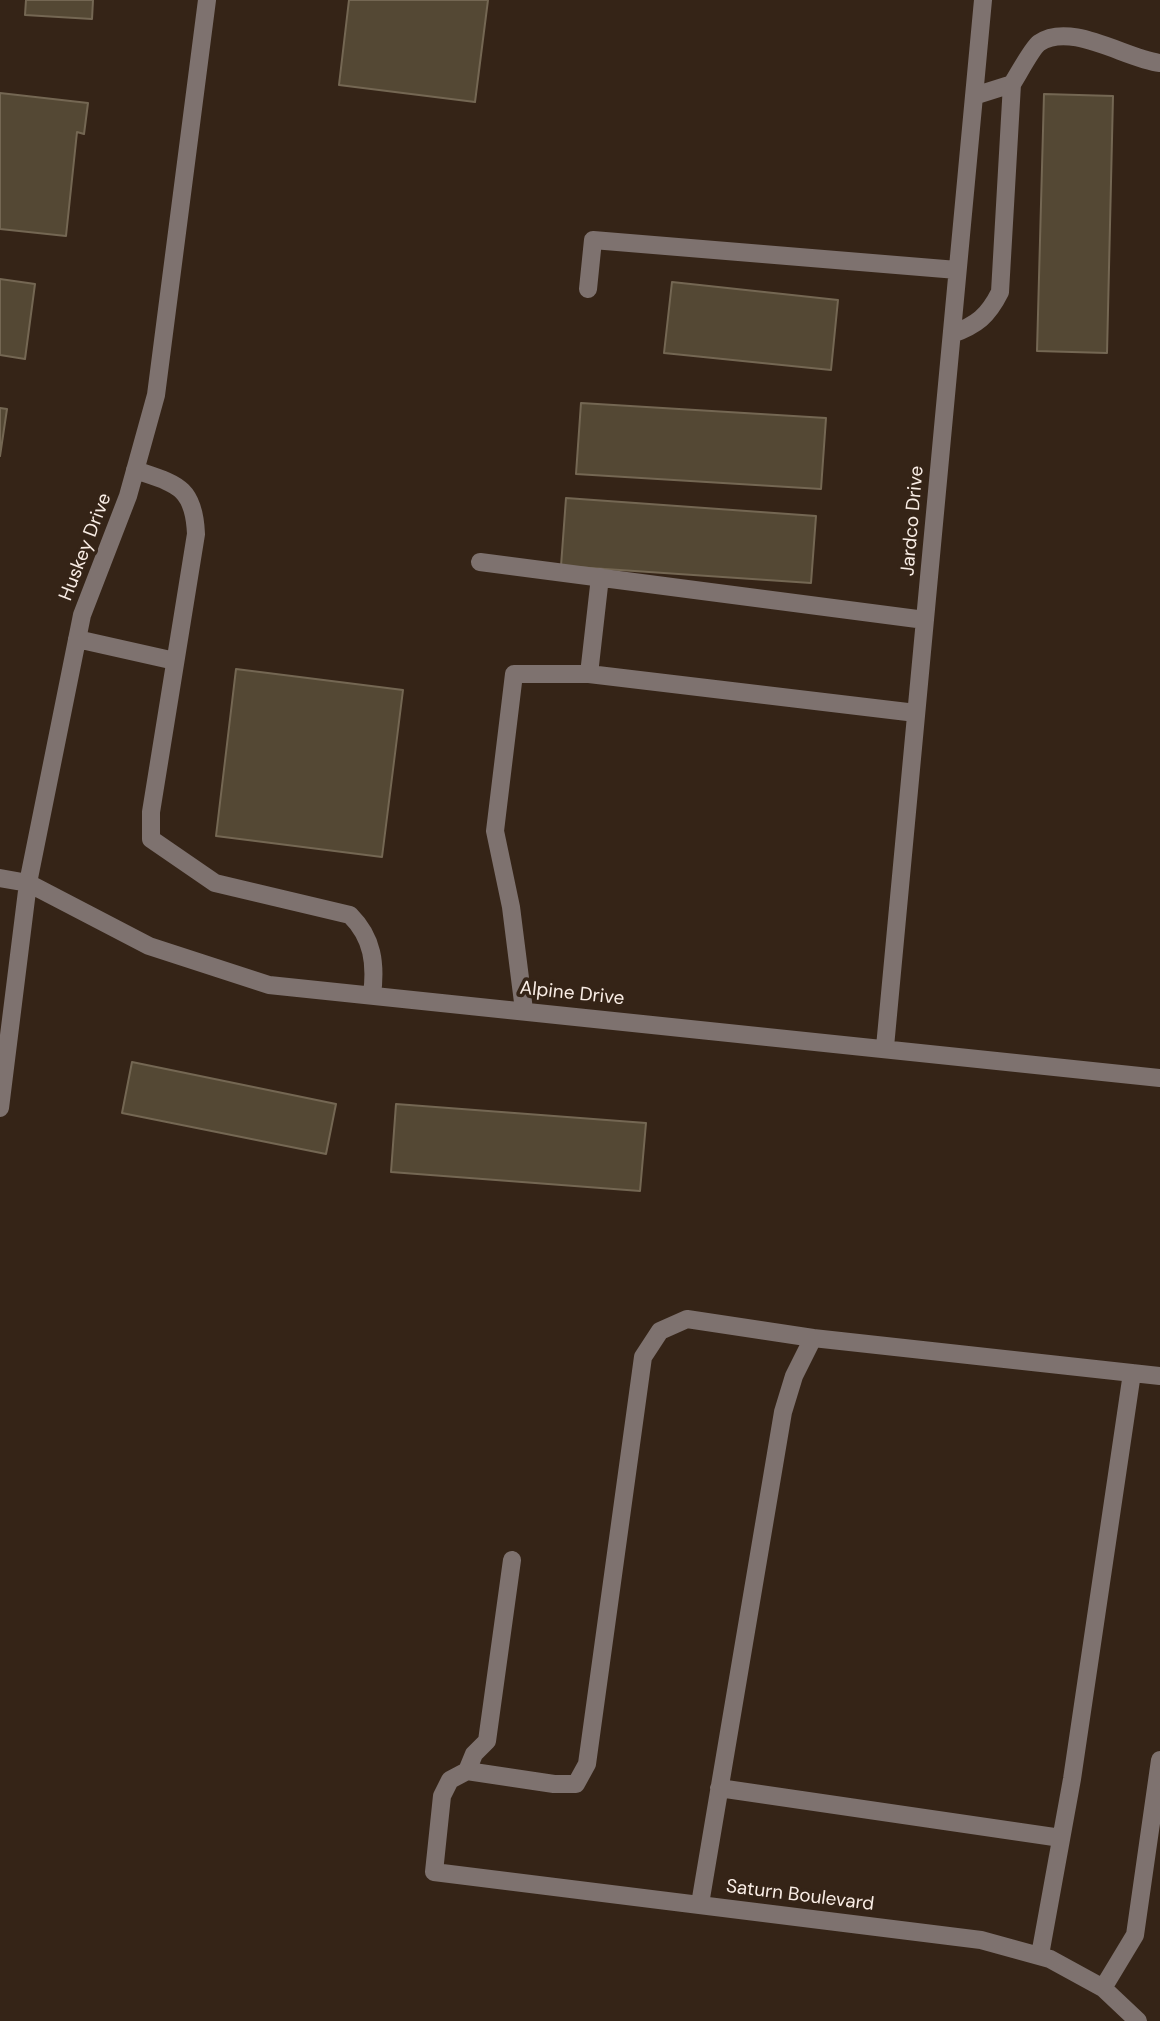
<!DOCTYPE html>
<style>
body{margin:0}
canvas{display:block;background:#352417}
</style>
<canvas width="1160" height="2021"></canvas>
<script>
const ctx = document.querySelector('canvas').getContext('2d');
ctx.lineJoin = 'round';
function fill(path, color) {
  ctx.fillStyle = color;
  ctx.fill(path, 'evenodd');
}
function trace(path, color, width, dash) {
  ctx.strokeStyle = color;
  ctx.lineWidth = width;
  ctx.lineCap = dash ? 'butt' : 'round';
  ctx.setLineDash(dash || []);
  ctx.stroke(path);
}
function write(font, color, halo, rows, align = 'center') {
  ctx.font = font + ' "DM Sans",sans-serif';
  ctx.lineWidth = 7;
  ctx.setLineDash([]);
  ctx.textBaseline = 'middle';
  ctx.strokeStyle = halo;
  ctx.fillStyle = color;
  for (const [text, x, y, turn = 0] of rows) {
    ctx.save();
    ctx.translate(x, y);
    ctx.rotate((+turn || 0) * Math.PI / 180);
    ctx.textAlign = isNaN(turn) ? turn : align;
    if (halo) ctx.strokeText(text, 0, 0);
    ctx.fillText(text, 0, 0);
    ctx.restore();
  }
}
const building = new Path2D(`
 M26 0H93L92 19 25 15Z
 M349 0H488L475 102 339 85Z
 M0 93 88 103 84 134 77 132 66 236 0 229Z
 M1044 94 1113 96 1107 353 1037 351Z
 M0 279 35 284 25 359 0 355Z
 M672 282 838 300 831 370 664 353Z
 M581 403 826 418 821 489 576 474Z
 M0 408 7 409 0 456Z
 M566 498 816 516 811 583 561 566Z
 M236 669 403 690 382 857 216 836Z
 M132 1062 336 1104 326 1154 122 1113Z
 M396 1104 646 1123 640 1191 391 1172Z`);
const minor = new Path2D(`
 M974 96 1012 84C1018 75 1032 48 1039 43 1071 21 1126 59 1160 63
 M588 289 593 240 957 270
 M952 334C977 325 988 316 1000 292L1012 84
 M135 470C176 484 194 486 196 534L151 812V839L215 883 350 915C373 938 376 964 372 995
 M480 562 925 620
 M600 577 589 674 916 713
 M77 639 175 661
 M0 878 28 883 149 946 269 985 1160 1078
 M524 1010 511 907 495 831 514 674H589
 M885 1047 983 0
 M0 1108 28 883 82 615 128 496 156 395 207 0
 M813 1338 687 1319 660 1331 643 1357 587 1764 576 1784H554L467 1771 450 1780 442 1796 434 1872 981 1940 1050 1959 1103 1988 1138 2021
 M467 1771 474 1754 487 1741 512 1560
 M719 1788 1061 1838
 M700 1904 783 1412 794 1376 813 1338 1160 1376
 M1040 1955 1072 1779 1132 1373
 M1103 1988 1135 1935 1160 1760`);
const streetNames = [
 ["Jardco Drive",913,521,-85],
 ["Huskey Drive",86,547,-69],
 ["Alpine Drive",572,994,6],
 ["Saturn Boulevard",800,1896,7]
];
fill(building, '#544834');
trace(building, '#746753', 2);
trace(minor, '#7e726f', 18);
write('19px', '#f9ede5', '#352417', streetNames);
</script>
